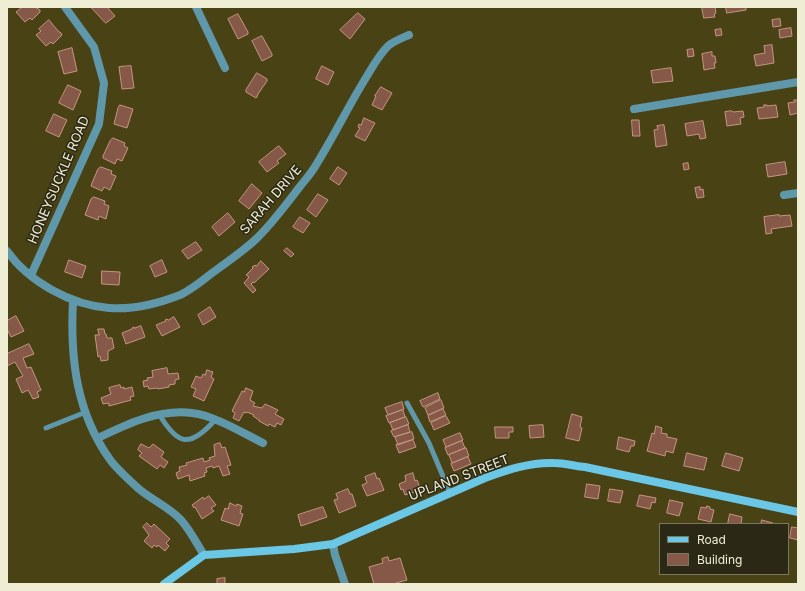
<!DOCTYPE html>
<style>
body{margin:0}
#map{position:relative;width:805px;height:591px;overflow:hidden;background:#494214;font-family:Inter,sans-serif}
canvas{display:block}
.frame{position:absolute;inset:0;border:8px solid #efedd4;pointer-events:none}
.legend{position:absolute;left:659px;top:523px;width:130px;height:52px;box-sizing:border-box;background:#2b2915;border:1px solid #797761;margin:0;padding:5px 7px;list-style:none;font-size:12px;color:#efedd4}
.legend li{display:flex;align-items:center;gap:8px;height:20px}
.legend b{width:20px;border:1px solid #797761}
</style>
<div id="map">
<canvas width="805" height="591"></canvas>
<div class="frame"></div>
<ul class="legend">
<li><b style="height:5px;background:#6ac7e6"></b>Road</li>
<li><b style="height:11px;background:#855847"></b>Building</li>
</ul>
</div>
<script>
const ctx = document.querySelector('canvas').getContext('2d');
ctx.lineJoin = 'round';
function fill(path, color) {
  ctx.fillStyle = color;
  ctx.fill(path, 'evenodd');
}
function trace(path, color, width, dash) {
  ctx.strokeStyle = color;
  ctx.lineWidth = width;
  ctx.lineCap = dash ? 'butt' : 'round';
  ctx.setLineDash(dash || []);
  ctx.stroke(path);
}
function write(font, color, halo, rows, align = 'center') {
  ctx.font = font + ' Inter,sans-serif';
  ctx.lineWidth = 3;
  ctx.setLineDash([]);
  ctx.textBaseline = 'middle';
  ctx.strokeStyle = halo;
  ctx.fillStyle = color;
  for (const [text, x, y, turn = 0] of rows) {
    ctx.save();
    ctx.translate(x, y);
    ctx.rotate((+turn || 0) * Math.PI / 180);
    ctx.textAlign = isNaN(turn) ? turn : align;
    if (halo) ctx.strokeText(text, 0, 0);
    ctx.fillText(text, 0, 0);
    ctx.restore();
  }
}
const building = new Path2D(`
 M20 7H35L40 10V12L32 20 30 18 25 22 16 12 21 8Z
 M91 7H107L115 16 106 23Z
 M702 7H715L716 13 714 14 715 17 704 18Z
 M726 7H746V10L727 13Z
 M358 13 365 19 350 39 340 30Z
 M238 14 248 32V34L238 39 228 19Z
 M780 19 781 26 773 27 772 20Z
 M49 20 58 31 61 33 62 35 53 44 51 42 46 46 36 35 41 31 39 29Z
 M791 28 792 36 780 38 779 30Z
 M721 29 722 35 716 36 715 30Z
 M262 36 272 54V56L262 61 252 41Z
 M772 45 774 63 756 66 754 55 765 53 764 46Z
 M72 48 77 71 64 74 58 52Z
 M693 49 694 56 688 57 687 50Z
 M712 52V56H715L716 63H714L715 68 704 70 702 54Z
 M131 66 134 88 122 89 119 67Z
 M322 66 334 72 328 85 316 79Z
 M671 68 673 81 653 83 651 71Z
 M257 73 267 79V81L258 94 257 97 256 98 246 92V90Z
 M68 85 81 91 73 110 59 103Z
 M381 87 392 93 382 110 372 105 376 96H375Z
 M794 100H798V113L790 115 788 103 795 102Z
 M120 105 133 109 127 128 114 124 118 108Z
 M764 105H767V106L776 105 778 117 759 119 757 108 764 107Z
 M732 111 733 112 743 111 744 117 740 118 741 124 727 126 725 112Z
 M54 114 67 120 59 137 46 131Z
 M364 118 375 123 365 141 355 136 360 128 358 127 359 124 361 125Z
 M632 120H639L640 136H633Z
 M703 121 706 138 700 139 699 134 687 136 685 124Z
 M664 125 667 145 656 147 654 130 658 129 657 126Z
 M113 138 125 143 124 146 128 148 122 161 117 159 115 164 103 158V156L110 141Z
 M279 146 286 154 277 161 279 163 267 172 259 162Z
 M785 162 787 174 768 177 766 165Z
 M688 163 689 169 684 170 683 164Z
 M101 167 112 171 111 174 116 176 110 190 104 187 102 191 91 186 92 183 98 169Z
 M338 167 347 173 339 185 330 179Z
 M252 184 262 193 249 209 239 201Z
 M700 187V190L703 189 704 197 697 198 695 188Z
 M318 194 328 200 316 217 307 210Z
 M94 197 105 201 104 204 109 206 106 219 99 216 98 220 85 215 91 199Z
 M228 213 235 222 219 236 212 227Z
 M779 215V216L790 215 792 226 771 229 772 233 766 234 764 217Z
 M300 217 310 223 303 233 293 227Z
 M196 242 202 250 188 259 182 251Z
 M287 248 294 254 291 257 284 251Z
 M69 260 86 266 82 278 65 272Z
 M162 260 167 272 155 277 150 266Z
 M261 261 269 269 254 283 253 282 251 284 256 290 253 293 244 283 249 277 246 275 253 268 252 267 255 265 256 266Z
 M102 271 120 272 119 285 102 284Z
 M210 307 216 317 203 325 198 315Z
 M16 316 24 331 11 337 7 329V321Z
 M174 317 180 327 162 336 156 325 166 321 165 320 167 319 168 320Z
 M141 326 145 337 126 344 122 333 132 329V328L134 327V328Z
 M98 329H104L105 334H106L107 338H112L114 348 108 351V360L101 361 100 356 98 357 95 335H99Z
 M29 344 34 354 23 358 27 368 31 367 41 390 37 392 39 397 33 399 28 390 22 393 16 379 23 376 15 362 7 366V354Z
 M167 368 168 374 178 373 179 379 175 380V384L169 385V387L158 389 157 388 149 389 148 386 144 387 143 381 148 380 147 378 153 377 152 371Z
 M207 370 213 372 211 377 214 379 204 401 193 396 196 389 191 387 196 376 201 378 203 374 205 375Z
 M120 385 121 388 124 387V389L132 387 134 396 130 397 131 400 109 406V403L103 404 101 398 111 394 109 388Z
 M246 388 253 391 250 400 255 403 253 406 262 408 265 404 278 410 275 414 284 419 281 425 277 423 275 427 269 424 268 426 259 421V420L253 416 254 415 247 412 246 413 244 412 239 421 233 418 235 413 232 411 242 391 244 392Z
 M438 393 440 399 423 407 420 401Z
 M441 400 444 408 428 415 425 408Z
 M402 402 404 409 388 415 385 408Z
 M443 409 446 415 430 422 428 416Z
 M403 410 405 417 389 423 386 416Z
 M572 414 582 417 580 427 582 428 579 441 566 438Z
 M446 416 450 423 434 430 431 423Z
 M406 417 409 424 393 430 390 423Z
 M408 425 410 432 394 437 391 431Z
 M543 425 544 437 530 438 529 426Z
 M656 426 662 428 661 433 667 434V437L677 439 673 453 666 451 665 456 647 451 652 433 654 434Z
 M495 427H513V432H509V438H496Z
 M412 432 414 439 398 445 395 437Z
 M460 433 463 440 446 447 443 440Z
 M619 437 635 441 634 446H631L629 452 617 449Z
 M413 440 416 447 399 453 396 445Z
 M462 441 465 448 448 455 445 448Z
 M220 443 222 448 225 447 231 465 227 466 230 474 223 476 219 466 213 468 212 466 206 468 207 472 204 473 205 476 190 481 189 475 178 479 176 473 180 471 179 467 187 465 186 463 203 458 204 462 210 460 209 458 215 456 214 445Z
 M141 444 149 448 153 444 164 452 161 457 168 462 164 468 160 465 157 469 139 456 142 453 138 450Z
 M466 448 469 456 452 463 449 455Z
 M687 453 707 458 704 470 684 466Z
 M726 453 743 458 739 471 722 466Z
 M468 457 471 464 454 471 451 464Z
 M375 473 377 479 379 478 384 490 367 496 362 485 367 483 365 477Z
 M413 473 415 481 417 480 421 490 405 495 403 489 401 490 399 484 406 481 405 476Z
 M587 484 600 486 598 499 585 497Z
 M348 489 350 494H352L356 506 339 513 334 500 338 499 336 494Z
 M610 489 623 491 620 503 608 501Z
 M640 495 656 498 655 503 652 502 650 509 637 506Z
 M209 496 216 505 211 508 214 511 202 519 195 507 194 508 192 505 203 497 204 499Z
 M670 500 683 503 679 516 667 513Z
 M230 503 236 506 237 504 242 506 240 513 243 514 239 526 221 520 225 508 228 509Z
 M707 506 710 507V509L714 510 711 522 698 519 701 507 706 508Z
 M323 507 327 517 301 526 298 515Z
 M730 514 742 517 741 524H728Z
 M762 520 776 524H761Z
 M147 523 151 527 154 524 170 539 166 543 169 546 165 551 158 545 157 547 154 545 152 548 144 541 149 535 143 527Z
 M792 527 798 528V540L790 538Z
 M388 557 389 561 400 558 407 580 396 583 397 584H374L369 567 383 563 382 559Z
 M225 578V584H217V579Z`);
const lane = new Path2D(`
 M407 403 429 443 450 493
 M159 414C178 446 190 448 215 420
 M46 428 86 412`);
const street = new Path2D(`
 M196 7 225 68
 M634 109 798 82
 M784 195 798 193
 M7 251C29 282 71 305 109 308 134 310 157 304 180 295 191 290 202 281 212 273 227 262 242 252 255 240 271 225 285 206 298 189 304 181 311 174 316 165 334 136 349 105 367 76 373 66 379 55 388 46 394 41 402 38 409 35
 M31 275 99 124 104 83 94 47 65 7
 M73 301C70 358 76 413 111 461 119 471 129 480 139 489 152 500 169 507 181 520 190 530 197 544 204 555
 M98 438C127 424 158 409 192 413 213 415 243 433 263 443
 M333 544 335 555 345 584`);
const secondary = new Path2D(`
 M164 584 204 555 294 549 333 544 485 478C507 470 530 462 554 463 564 463 575 466 585 467L798 512`);
const streetNames = [
 ["HONEYSUCKLE ROAD",59,180,-67],
 ["SARAH DRIVE",271,200,-49],
 ["UPLAND STREET",459,478,-21]
];
fill(building, '#855847');
trace(building, '#c69582', 1);
trace(lane, '#6098ab', 5);
trace(street, '#6098ab', 8);
trace(secondary, '#6ac7e6', 8);
write('13px', '#efedd4', '#2b2915', streetNames);
</script>
